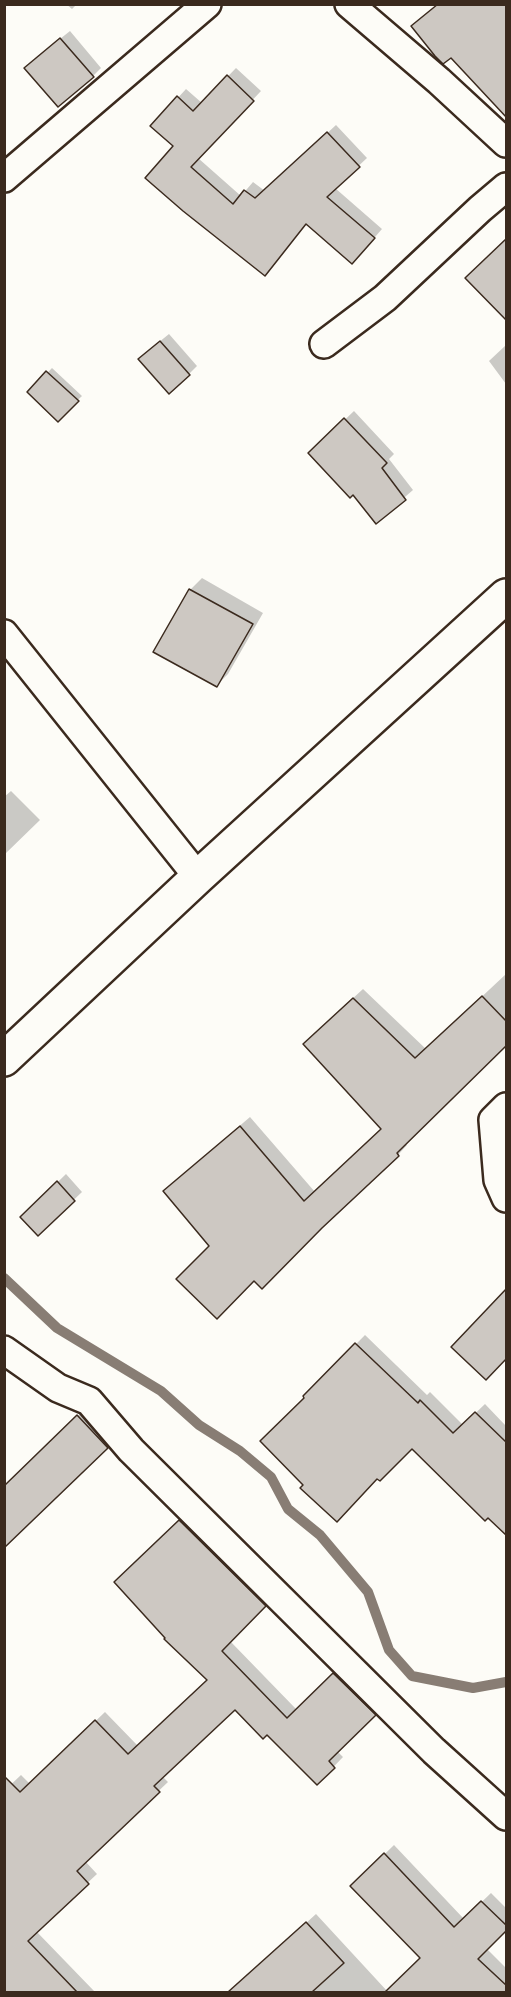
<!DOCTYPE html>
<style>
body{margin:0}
#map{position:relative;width:511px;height:1997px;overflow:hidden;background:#fdfcf7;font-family:"Gochi Hand",sans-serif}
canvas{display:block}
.frame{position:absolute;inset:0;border:6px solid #3b2a1e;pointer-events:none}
</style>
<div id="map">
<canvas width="511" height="1997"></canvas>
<div class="frame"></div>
</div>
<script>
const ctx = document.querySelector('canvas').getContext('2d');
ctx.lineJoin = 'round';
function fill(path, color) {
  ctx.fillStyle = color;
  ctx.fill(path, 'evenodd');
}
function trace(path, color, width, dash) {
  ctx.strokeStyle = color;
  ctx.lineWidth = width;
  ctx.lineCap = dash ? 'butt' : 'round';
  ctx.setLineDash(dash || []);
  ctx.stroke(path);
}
const shadow = new Path2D(`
 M66 4H77L72 9Z
 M70 31 101 68 93 76 35 59Z
 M236 68 261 91 198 158 241 196 253 182 265 191 336 125 367 158 335 188 382 229 361 253 307 223 265 274 175 146 152 126 186 89 202 103Z
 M169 334 197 366 189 374 148 351Z
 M506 345V384L489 361Z
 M52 368 82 396 58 419 29 392Z
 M354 411 394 454 389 459 413 490 376 522 354 492 310 453Z
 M202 578 263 613 228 674 216 686 155 651 190 590Z
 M11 791 40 820 4 855V797Z
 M506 974V1043L405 1143 407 1145 398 1155 323 1225 211 1246 174 1182 250 1117 315 1192 383 1129 314 1034 363 989 426 1049Z
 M66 1174 82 1192 38 1234 22 1217Z
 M365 1335 427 1395 430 1392 463 1425 485 1404 506 1426V1534L412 1447 378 1477 305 1485V1396Z
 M86 1408 115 1439 4 1546V1486Z
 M189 1512 274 1596 230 1641 297 1710 343 1665 384 1705 337 1751 343 1757 318 1783 267 1733 235 1708 162 1776 168 1782 85 1861 97 1874 36 1931 95 1992H4V1791L21 1775 30 1784 105 1712 138 1746 209 1680 125 1573Z
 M394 1845 464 1919 491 1893 506 1908V1928L486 1948 506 1968V1992L231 1991 316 1914 388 1992 422 1958 352 1886Z`);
const stream = new Path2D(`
 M4 1278 57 1328 161 1391 199 1425 240 1451 271 1477 288 1509 320 1535 368 1592 389 1650 412 1676 473 1688 506 1682`);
const building = new Path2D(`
 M438 4H507V118L451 58 443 64 435 56 411 26Z
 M60 38 94 77 58 107 24 68Z
 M227 75 254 101 191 167 233 204 244 190 255 198 327 132 360 167 327 197 375 238 352 264 306 224 265 276 183 211 145 178 173 146 150 126 177 96 193 111Z
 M507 238V321L465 278Z
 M160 341 190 375 169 394 138 359Z
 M46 371 79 401 58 422 27 392Z
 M344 418 387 463 382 468 406 500 376 524 353 495 350 498 308 453Z
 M189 589 253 624 217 687 153 652Z
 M482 996 507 1022V1045L397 1153 399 1156 322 1228 262 1289 254 1281 217 1319 176 1279 209 1246 163 1191 240 1126 304 1201 381 1129 303 1044 353 998 415 1058Z
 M57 1181 75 1201 38 1236 20 1217Z
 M507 1288V1358L486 1380 451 1347Z
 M355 1343 418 1403 420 1400 453 1433 475 1412 507 1443V1536L488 1518 485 1521 412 1449 380 1481 377 1479 337 1522 300 1488 303 1485 260 1441 304 1398 303 1396Z
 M77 1415 108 1448 4 1548V1486Z
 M179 1520 266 1606 222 1651 287 1718 333 1673 376 1715 329 1761 335 1768 317 1785 267 1735 263 1739 235 1710 154 1786 160 1792 77 1871 89 1884 28 1941 77 1992H4V1776L20 1792 95 1720 128 1754 207 1680 164 1639 165 1638 114 1582Z
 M384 1853 454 1927 481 1901 507 1926V1930L478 1959 507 1986V1992H385L420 1958 350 1886Z
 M306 1922 344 1963 312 1992H228Z`);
const street = new Path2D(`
 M349 4 439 81 506 143
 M4 178 207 4
 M324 344 385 298 480 209 506 187
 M4 634 198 877
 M506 1107 493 1120 498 1180 506 1198
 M4 1350 58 1388 89 1401 131 1450 434 1751 506 1816`);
const primary = new Path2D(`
 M4 1059 198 877 506 596`);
fill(shadow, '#0003');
trace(stream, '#887d74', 10);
fill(building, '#cdc8c2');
trace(building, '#3b2a1e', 1.5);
trace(street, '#3b2a1e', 32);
trace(primary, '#3b2a1e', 38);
trace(street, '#fdfcf7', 27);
trace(primary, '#fdfcf7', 33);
</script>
